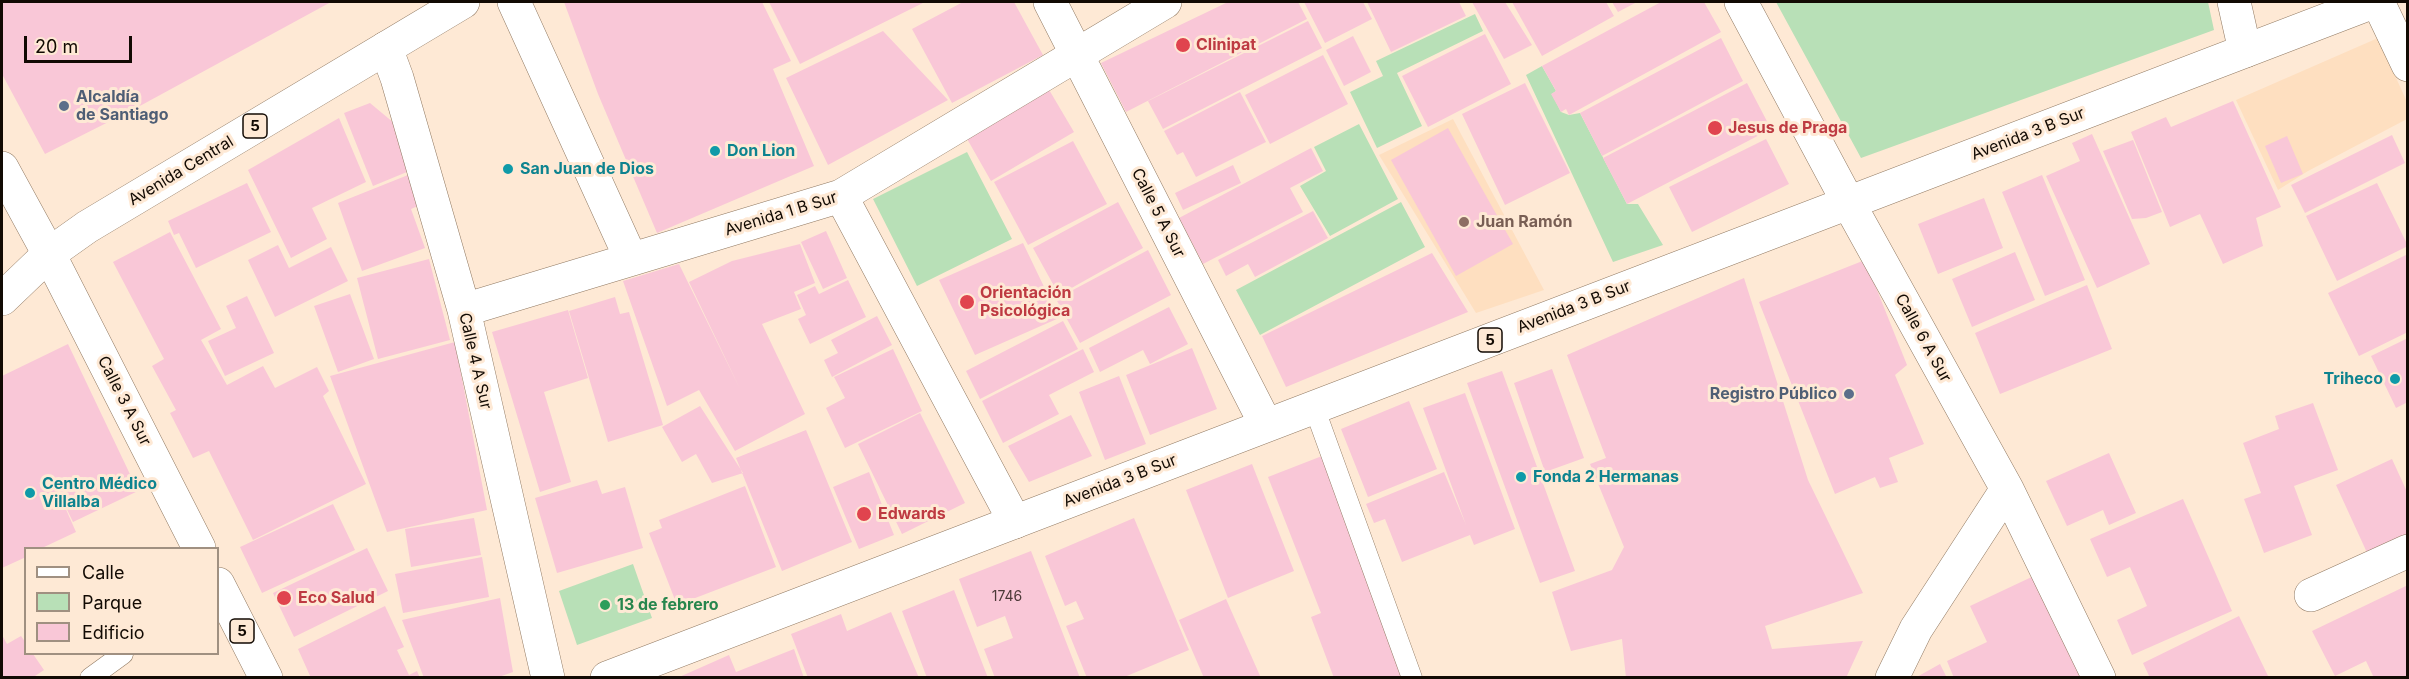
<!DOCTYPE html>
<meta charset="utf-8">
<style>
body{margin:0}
#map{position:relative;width:2409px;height:679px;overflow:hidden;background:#fee9d5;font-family:Inter,sans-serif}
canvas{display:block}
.frame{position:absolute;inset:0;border:3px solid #120a03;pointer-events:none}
.legend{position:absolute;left:24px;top:547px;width:195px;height:108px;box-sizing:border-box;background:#fee9d5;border:2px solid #a09081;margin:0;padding:8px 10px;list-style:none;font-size:18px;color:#120a03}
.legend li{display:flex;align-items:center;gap:12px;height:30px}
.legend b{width:30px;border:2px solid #a09081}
.scale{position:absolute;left:24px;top:36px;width:108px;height:27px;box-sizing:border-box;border:3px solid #120a03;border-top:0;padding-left:8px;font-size:18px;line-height:21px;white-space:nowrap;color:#120a03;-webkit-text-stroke:4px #fee9d5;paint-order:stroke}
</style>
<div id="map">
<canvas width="2409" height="679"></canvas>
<div class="frame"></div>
<ul class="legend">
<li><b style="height:8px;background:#fff"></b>Calle</li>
<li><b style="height:16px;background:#b8e0b7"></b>Parque</li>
<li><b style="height:16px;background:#f9c7d7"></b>Edificio</li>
</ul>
<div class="scale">20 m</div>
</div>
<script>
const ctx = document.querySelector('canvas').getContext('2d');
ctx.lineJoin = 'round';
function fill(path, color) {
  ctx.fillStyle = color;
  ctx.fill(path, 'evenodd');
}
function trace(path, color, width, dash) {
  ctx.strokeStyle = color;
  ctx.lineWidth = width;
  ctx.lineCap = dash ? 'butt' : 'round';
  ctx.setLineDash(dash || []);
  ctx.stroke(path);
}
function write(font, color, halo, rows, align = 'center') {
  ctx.font = font + ' Inter,sans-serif';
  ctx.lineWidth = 6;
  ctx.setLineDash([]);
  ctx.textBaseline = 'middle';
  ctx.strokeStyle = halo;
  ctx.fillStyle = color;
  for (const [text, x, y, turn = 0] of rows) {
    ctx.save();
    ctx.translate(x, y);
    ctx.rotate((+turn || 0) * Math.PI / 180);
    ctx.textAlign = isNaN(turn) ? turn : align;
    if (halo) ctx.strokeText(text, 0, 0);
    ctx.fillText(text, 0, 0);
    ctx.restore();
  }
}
const built = new Path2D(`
 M2378 38 2407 102V119L2308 171 2278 190 2236 100Z
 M1453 119 1544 290 1476 313 1379 155Z`);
const green = new Path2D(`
 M1776 2H2208L2214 30 1861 158Z
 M1475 14 1483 31 1397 73 1422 126 1377 148 1350 92 1383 76 1376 61Z
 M1542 66 1556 91 1552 94 1561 112 1569 115 1580 113 1627 204H1638L1663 245 1613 262 1526 75Z
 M1359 124 1398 199 1330 236 1300 186 1326 171 1314 147Z
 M967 152 1012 239 917 286 873 199Z
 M1401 202 1425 247 1260 335 1236 290Z
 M633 564 652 618 577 645 559 591Z`);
const building = new Path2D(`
 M2 2H331L138 107 45 154 2 74Z
 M564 2H762L791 61 773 69 814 166 657 233 598 94Z
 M769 2H925L800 64Z
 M963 2H1014L1043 55 952 103 912 29Z
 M1228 2H1298L1307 19 1126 112 1101 63Z
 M1304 2H1363L1372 19 1325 43Z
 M1367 2H1459L1466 16 1391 52Z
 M1472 2H1505L1532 45 1504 59Z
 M1512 2H1606L1614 16 1542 56Z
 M1612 2H1637L1618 12Z
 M1661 2H1704L1721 32 1569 115 1566 109 1561 112 1551 94 1556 91 1542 66Z
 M1308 21 1322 48 1163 129 1148 101Z
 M883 31 948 100 828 165 786 78Z
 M1485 34 1511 84 1428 127 1402 76Z
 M1353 36 1371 72 1344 86 1326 50Z
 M1721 38 1743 81 1602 156 1580 113Z
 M1323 55 1348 104 1270 144 1245 95Z
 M1525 83 1570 173 1505 205 1462 114Z
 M1747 83 1771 129 1627 204 1603 158Z
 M1048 88 1074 132 991 181 966 137Z
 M1240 92 1266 142 1196 177 1183 152 1177 155 1164 131Z
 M2233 101 2281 207 2256 218 2263 246 2223 264 2200 214 2170 227 2131 132 2166 117 2171 127Z
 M370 103 406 133 419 167 373 186 344 113Z
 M339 118 366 182 312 208 327 239 291 258 248 170Z
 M1448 128 1513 244 1456 276 1391 160Z
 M2092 134 2150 264 2097 288 2046 176 2080 161 2072 143Z
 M2392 135 2405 163 2305 213 2291 185Z
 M2287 136 2303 174 2281 183 2265 146Z
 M1766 139 1789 184 1692 232 1669 187Z
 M2133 140 2162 212 2146 218 2132 219 2103 151Z
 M1073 141 1107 204 1028 245 994 182Z
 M1311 148 1323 171 1290 188 1303 212 1203 264 1179 218Z
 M1233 165 1241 183 1183 210 1175 193Z
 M408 175 420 205 411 209 425 248 362 271 338 203Z
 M2042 175 2085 280 2045 296 2002 192Z
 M247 183 271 232 196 268 179 233 174 235 168 221Z
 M2377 183 2408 246 2337 281 2306 216Z
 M1984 198 2003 248 1938 274 1918 224Z
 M1118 202 1143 248 1059 295 1033 248Z
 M1313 211 1328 238 1255 277 1248 264 1226 276 1218 260Z
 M826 231 847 278 823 289 801 242Z
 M170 232 221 329 201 340 227 385 263 366 275 388 317 367 329 391 323 396 366 484 253 540 209 451 193 458 170 413 176 410 152 366 164 359 113 262Z
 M1023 243 1059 318 975 355 939 280Z
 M800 244 815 283 794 292 801 309 762 324 805 414 735 451 699 390 667 406 623 281 679 264 741 391 689 282 732 261Z
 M278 245 289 268 331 247 348 281 275 317 248 260Z
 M1148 250 1171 295 1080 343 1056 299Z
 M2015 252 2035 300 1972 327 1952 279Z
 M1432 253 1468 312 1286 387 1262 336Z
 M2408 254V332L2359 356 2328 293Z
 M429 259 450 340 378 359 357 278Z
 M1865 260 1907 365 1895 375 1924 444 1889 458 1898 482 1880 488 1875 477 1835 494 1759 302Z
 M1744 278 1808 480 1863 593 1765 626 1772 649 1863 641 1846 678H1626L1622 639 1571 651 1552 592 1612 570 1624 547 1590 464 1606 458 1567 355Z
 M848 280 866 317 810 344 798 319 806 315 797 295 815 286 819 294Z
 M2087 285 2112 349 2000 394 1975 333Z
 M350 294 374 359 338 372 314 306Z
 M247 296 274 353 225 376 208 341 236 328 226 306Z
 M615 297 620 314 629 312 663 425 608 442 569 311Z
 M1169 307 1188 344 1150 364 1143 350 1100 372 1089 348Z
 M568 310 588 378 544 392 571 482 540 492 492 332Z
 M877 316 892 345 832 377 824 360 838 353 831 340Z
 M1063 321 1078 349 980 399 966 371Z
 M2408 338V402L2396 408 2371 356Z
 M455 342 487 510 387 532 330 376Z
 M68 344 138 491 73 522 57 489 76 532 42 548H26V557L2 568V376Z
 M1192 348 1217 409 1150 435 1126 375Z
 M893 349 922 411 845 448 826 408 845 398 834 377Z
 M1083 349 1094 372 1049 395 1059 414 1003 443 982 401Z
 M1552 369 1584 458 1545 472 1514 383Z
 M1502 371 1575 571 1540 583 1467 383Z
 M1119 376 1146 444 1105 460 1079 392Z
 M1465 393 1515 529 1474 545 1470 535 1402 562 1385 519 1374 523 1366 504 1444 472 1466 525 1423 408Z
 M1409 401 1437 469 1368 497 1341 429Z
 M2313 403 2338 470 2294 486 2312 535 2264 553 2244 499 2261 493 2243 443 2279 429 2275 416Z
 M700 406 743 473 712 483 696 454 682 462 662 427Z
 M920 413 965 503 902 534 858 444Z
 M1071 415 1092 456 1029 482 1008 446Z
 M806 430 852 542 782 571 736 458Z
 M2109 453 2136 513 2109 525 2103 510 2067 526 2046 481Z
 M1322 456 1408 678H1334L1311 617 1321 613 1268 477Z
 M2392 459 2408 494V540L2369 557 2336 485Z
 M1252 464 1294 571 1228 598 1186 490Z
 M869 472 894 535 859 549 833 487Z
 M597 480 602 494 625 487 643 548 557 573 535 498Z
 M745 486 776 567 677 605 649 533 662 528 659 520Z
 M2183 499 2232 611 2132 655 2117 620 2147 606 2130 567 2107 577 2090 539Z
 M333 504 355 550 262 593 240 547Z
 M474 518 481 555 411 567 405 529Z
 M1134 518 1189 650 1122 678H1087L1066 626 1084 619 1076 601 1065 606 1045 556Z
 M367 548 388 591 294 637 273 593Z
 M1031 551 1080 678H995L984 649 1013 638 1005 616 977 627 959 579Z
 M482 557 489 597 403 613 395 574Z
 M2038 574 2086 678H1954L1947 661 1987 642 1970 606Z
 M2408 585V678H2374L2366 661 2335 676 2312 631Z
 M954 590 988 678H927L902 611Z
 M500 598 513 672 496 678H424L402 620Z
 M1226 599 1261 678H1204L1179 620Z
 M385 606 404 647 397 650 409 675 417 671 420 678H311L298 649Z
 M891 612 919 678H808L791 634 841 614 847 631Z
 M2239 616 2269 678H2150L2143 663Z
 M2 635 7 644 21 636 26 643V654H33L44 670 32 678H2Z
 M794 649 804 678H677L729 655 736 672Z
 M1940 664 1947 678H1915Z`);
const lane = new Path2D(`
 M1314 407 1412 678
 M90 678 123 654`);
const street = new Path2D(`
 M514 2 631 259
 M1050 2 1266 425
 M1741 2 1848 202 2007 489 2099 678
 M2234 2 2245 51
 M386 48 397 78 464 310 548 678
 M2 168 49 254
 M841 196 1015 522
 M464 310 841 196 1165 2
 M2311 595 2408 551
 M1892 678 1916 629 2007 489`);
const secondary = new Path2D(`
 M2378 2 2408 65`);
const primary = new Path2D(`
 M49 254 199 548
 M2 299 49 254 87 227 463 2
 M218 584 266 678
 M607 678 2373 2`);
const markers = [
 [1183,45,8,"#e0444e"],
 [64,106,6,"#5c6f8a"],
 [1715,128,8,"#e0444e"],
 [715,151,6,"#0f9aa8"],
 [508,169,6,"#0f9aa8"],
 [1464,222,6,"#8d6e63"],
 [967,302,8,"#e0444e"],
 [2395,379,6,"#0f9aa8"],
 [1849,394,6,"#5c6f8a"],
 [1521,477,6,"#0f9aa8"],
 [30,493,6,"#0f9aa8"],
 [864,514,8,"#e0444e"],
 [284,598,8,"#e0444e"],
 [605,605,6,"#2e9e5b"]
];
const numberNames = [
 ["1746",1007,597]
];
const shields = [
 [255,126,24],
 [1490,340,24],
 [242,631,24]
];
const shieldNames = [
 ["5",255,126],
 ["5",1490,340],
 ["5",242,631]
];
const healthNames = [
 ["Clinipat",1196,45],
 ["Jesus de Praga",1728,128],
 ["Orientación",980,293],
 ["Psicológica",980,311],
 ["Edwards",878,514],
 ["Eco Salud",298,598]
];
const serviceNames = [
 ["Alcaldía",76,97],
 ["de Santiago",76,115],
 ["Registro Público",1837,394,"right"]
];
const streetNames = [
 ["Avenida 3 B Sur",2028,134,-21],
 ["Avenida Central",181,171,-31],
 ["Calle 5 A Sur",1158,213,63],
 ["Avenida 1 B Sur",781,214,-17],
 ["Avenida 3 B Sur",1574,307,-21],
 ["Calle 6 A Sur",1923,338,61],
 ["Calle 4 A Sur",475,361,77],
 ["Calle 3 A Sur",124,401,63],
 ["Avenida 3 B Sur",1120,481,-21]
];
const cultureNames = [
 ["Don Lion",727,151],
 ["San Juan de Dios",520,169],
 ["Triheco",2383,379,"right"],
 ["Fonda 2 Hermanas",1533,477],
 ["Centro Médico",42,484],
 ["Villalba",42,502]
];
const educationNames = [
 ["Juan Ramón",1476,222]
];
const leisureNames = [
 ["13 de febrero",617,605]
];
fill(built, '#fedfc0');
fill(green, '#b8e0b7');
fill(building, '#f9c7d7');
trace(lane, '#917a63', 21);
trace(street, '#917a63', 34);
trace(secondary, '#917a63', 34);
trace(primary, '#917a63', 34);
trace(lane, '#fff', 20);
trace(street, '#fff', 33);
trace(secondary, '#fff', 33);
trace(primary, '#fff', 33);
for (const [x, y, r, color] of markers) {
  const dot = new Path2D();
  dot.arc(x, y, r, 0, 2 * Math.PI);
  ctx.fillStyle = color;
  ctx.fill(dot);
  trace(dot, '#fee9d5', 2);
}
write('14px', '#4c3938', null, numberNames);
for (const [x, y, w] of shields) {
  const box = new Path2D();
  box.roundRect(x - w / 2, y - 12, w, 24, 4.5);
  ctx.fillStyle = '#fee9d5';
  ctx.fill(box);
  trace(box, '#120a03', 1.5);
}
write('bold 15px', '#120a03', null, shieldNames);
write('bold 16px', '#be3a42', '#fee9d5', healthNames, 'left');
write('bold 16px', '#4e5e75', '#fee9d5', serviceNames, 'left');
write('16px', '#120a03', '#fee9d5', streetNames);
write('bold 16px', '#0d838f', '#fee9d5', cultureNames, 'left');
write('bold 16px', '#785e54', '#fee9d5', educationNames, 'left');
write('bold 16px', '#27864d', '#fee9d5', leisureNames, 'left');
</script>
